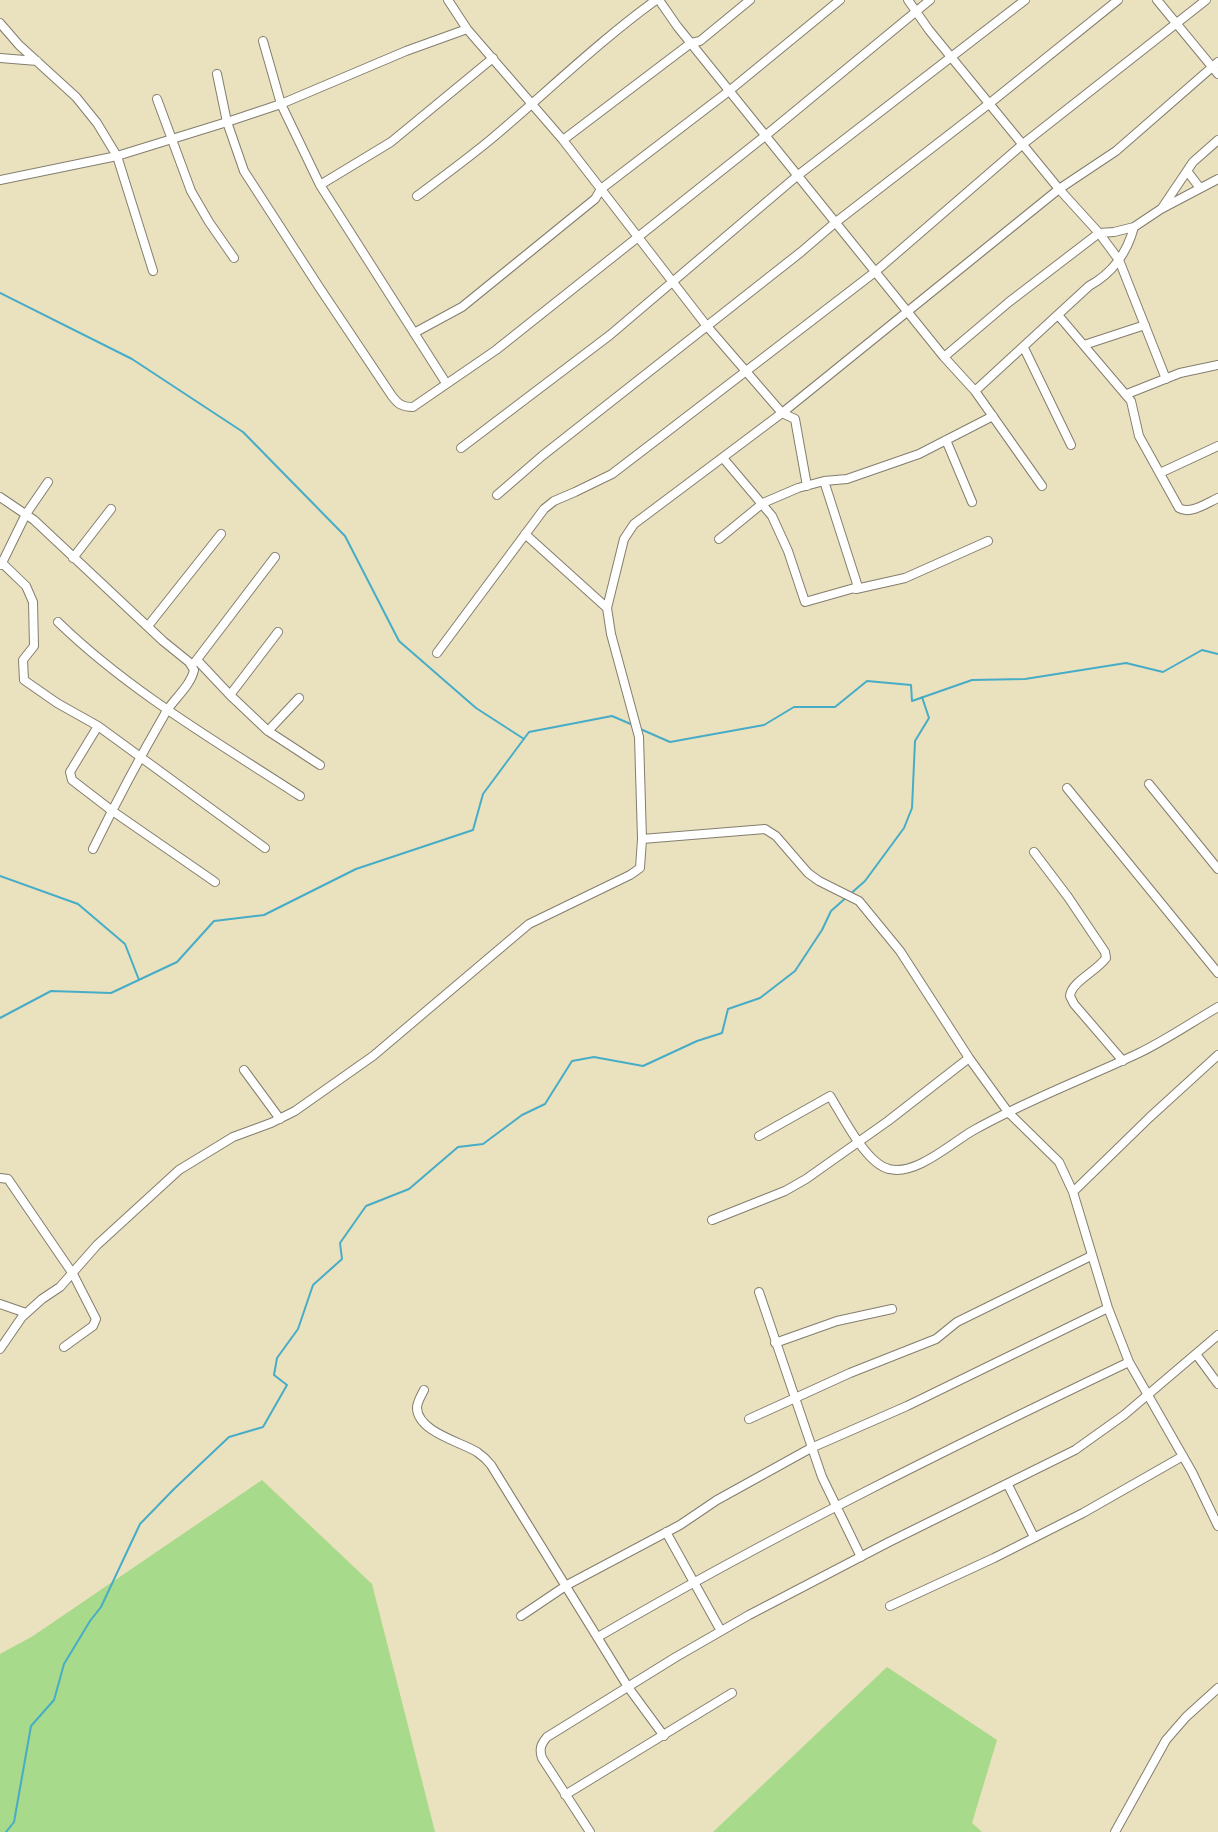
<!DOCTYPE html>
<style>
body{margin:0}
canvas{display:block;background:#eae1bf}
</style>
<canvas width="1218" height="1832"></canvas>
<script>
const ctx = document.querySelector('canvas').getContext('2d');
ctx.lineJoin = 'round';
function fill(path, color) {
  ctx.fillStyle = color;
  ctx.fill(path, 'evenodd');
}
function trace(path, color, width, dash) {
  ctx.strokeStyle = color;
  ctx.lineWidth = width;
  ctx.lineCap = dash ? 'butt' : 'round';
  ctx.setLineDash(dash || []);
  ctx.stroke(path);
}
const green = new Path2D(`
 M262 1480 372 1584 435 1832H0V1654L33 1636Z
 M887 1667 997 1740 972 1823 982 1832H713Z`);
const stream = new Path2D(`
 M0 293 132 359 243 432 345 536 399 641 476 708 524 739
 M638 728 670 742 764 725 794 707H835L867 681 911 685 912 701 972 680 1025 679 1126 663 1163 672 1202 650 1218 654
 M0 876 78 904 125 944 139 980
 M0 1018 51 991 111 993 177 962 214 921 264 915 356 869 473 830 483 794 529 732 612 716 633 725
 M6 1832 14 1822 31 1726 54 1700 64 1664 90 1621 101 1607 140 1524 174 1489 229 1437 263 1427 287 1385 274 1375 277 1358 298 1329 313 1285 342 1259 340 1243 366 1206 409 1189 458 1147 483 1144 522 1115 545 1104 572 1061 594 1057 643 1066 697 1041 722 1033 728 1009 760 998 795 971 822 930 831 911 865 881 904 828 912 808 915 741 929 718 922 697`);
const street = new Path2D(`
 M448 0 467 29 563 140 706 325 782 413 795 419 807 486
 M659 0 677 26 944 357 975 391 1089 286C1113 273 1127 253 1134 227
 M908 0 929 30 1059 189 1099 233 1114 232 1134 227 1161 209 1218 179
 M1157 0 1218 74
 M0 23 19 45 76 97 97 123 117 156 153 271
 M263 41 281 104 320 185 446 383
 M0 58 37 61
 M217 74 227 122 244 171 319 287 392 396C398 404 402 407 413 407L496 350 765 136 930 0
 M157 99 191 191 209 222 234 258
 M563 140 691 43 700 41 750 0
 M1187 171 1200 188
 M0 180 117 156 227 122 281 104 406 51 467 29
 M320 185 391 142 493 58
 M417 196C441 178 467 159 490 140 546 93 598 42 656 0
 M1162 208 1193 162 1218 140
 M1058 315 1131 401 1139 436 1179 508C1190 515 1207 503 1218 498
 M414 333 462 307 595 199 601 189 729 91 840 0
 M1084 345 1145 325
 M1024 348 1071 445
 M944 357 1009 302 1099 233 1119 260 1166 379
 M975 391 1042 486
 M1127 394 1180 373 1218 365
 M946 440 972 502
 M461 448 610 335 797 176 1025 0
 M723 458 772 516 788 551 805 602 858 587 824 481
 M1160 473 1218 446
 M497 495 542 456 801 252 836 222 990 103 1118 0
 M0 497 34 520 163 641 189 662 194 670C191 685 174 699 166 712 140 757 116 802 93 849
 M525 534 607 608
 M719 539 763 503 798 488 824 481 847 479 919 454 993 416
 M73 558 111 509
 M2 563 26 586 33 602 34 646 23 660 24 680 57 703 98 726 265 848
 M1 565 26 514 48 482
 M856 589 905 578 988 541
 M58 622C129 691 217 742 300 796
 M148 626 221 534
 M437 653 544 509 554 501 575 492 612 474 659 438 875 272 1023 144 1206 0
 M197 660 230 695 268 731 320 765
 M195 662 275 557
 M230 695 278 632
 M98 726 70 772 72 780 111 810 215 882
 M268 731 299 698
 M1149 784 1218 869
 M1067 788 1218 973
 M642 839 765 829 776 836 808 873 819 881 859 901 900 951 969 1058 1008 1112 1059 1162 1073 1192 1108 1308 1129 1362 1192 1472 1218 1526
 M1034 852 1068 897 1105 952 1106 958C1097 971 1071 982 1070 996L1074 1004 1123 1061
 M244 1070 280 1119
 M759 1136 830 1096C842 1115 866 1164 889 1169 916 1176 951 1143 974 1130 1027 1100 1084 1079 1139 1053 1166 1040 1192 1022 1218 1007
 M0 1178 8 1179 73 1274 96 1319 93 1326 64 1347
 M1073 1192 1150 1117 1218 1055
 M712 1220 785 1191 806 1179 888 1121 969 1058
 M759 1292 822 1477 861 1557
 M0 1304 26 1313
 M775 1343 837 1321 892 1309
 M0 1349 22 1317 42 1299 60 1287 97 1245 179 1170 233 1137 271 1123 295 1111 373 1056 529 924 630 875 640 868 642 839 639 737 611 634 607 608 624 539 634 524 782 413 1059 189 1116 151 1218 62
 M1196 1354 1218 1384
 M424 1390C421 1396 417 1402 417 1408 418 1432 461 1442 477 1452 483 1456 487 1460 491 1465L628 1687 664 1736
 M749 1419 850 1373 936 1339 957 1322 1091 1256
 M1008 1485 1034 1537
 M666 1532 721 1631
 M890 1606 994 1558 1083 1513 1183 1456
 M521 1616 567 1585 680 1525 717 1500 811 1448 907 1406 1108 1308
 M598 1637C771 1536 949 1448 1129 1362
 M565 1795 732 1693
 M590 1832 542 1758C539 1749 541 1744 547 1737L676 1657 749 1615 889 1542 1075 1450 1124 1415 1218 1335
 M1115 1832 1166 1740 1186 1717 1218 1688`);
fill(green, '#a7da8a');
trace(stream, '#47adc7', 2);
trace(street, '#837e6e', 10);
trace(street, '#fff', 8);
</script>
